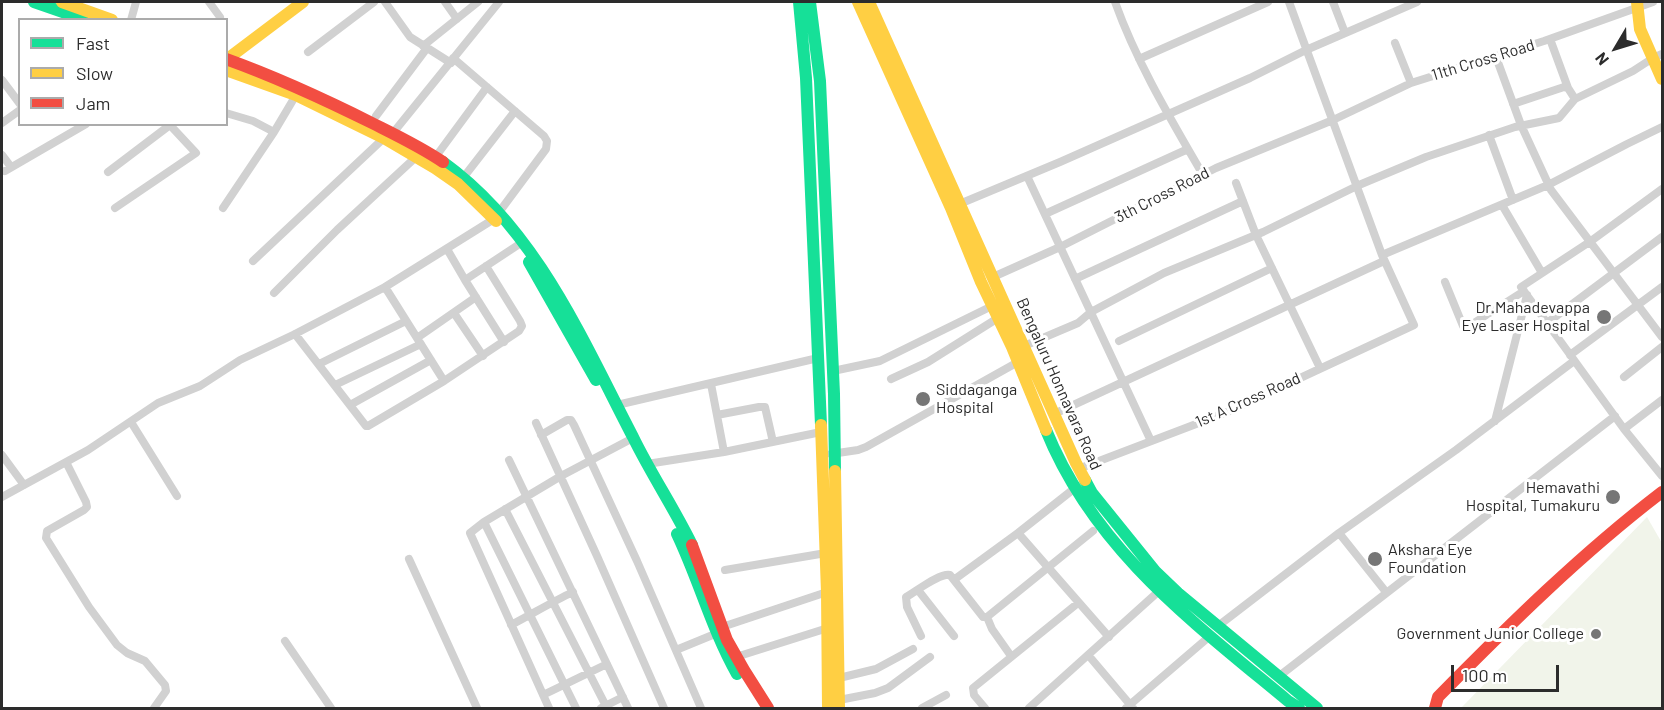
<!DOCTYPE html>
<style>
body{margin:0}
#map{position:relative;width:1664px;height:710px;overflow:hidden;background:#fff;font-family:Barlow,sans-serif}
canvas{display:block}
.frame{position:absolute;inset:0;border:3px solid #2c2c2c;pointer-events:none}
.legend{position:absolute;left:18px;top:18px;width:210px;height:108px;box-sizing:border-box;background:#fff;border:2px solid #ababab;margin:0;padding:8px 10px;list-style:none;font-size:18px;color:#2c2c2c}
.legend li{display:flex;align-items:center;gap:12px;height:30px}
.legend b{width:30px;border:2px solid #ababab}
.north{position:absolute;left:1586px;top:18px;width:60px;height:60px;-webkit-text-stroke:4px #fff;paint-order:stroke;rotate:232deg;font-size:16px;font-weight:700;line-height:24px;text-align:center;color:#2c2c2c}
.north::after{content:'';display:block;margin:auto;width:21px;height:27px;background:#2c2c2c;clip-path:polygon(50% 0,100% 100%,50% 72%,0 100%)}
.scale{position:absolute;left:1451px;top:665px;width:108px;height:27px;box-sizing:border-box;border:3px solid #2c2c2c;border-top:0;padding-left:8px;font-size:18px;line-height:21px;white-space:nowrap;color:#2c2c2c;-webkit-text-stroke:4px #fff;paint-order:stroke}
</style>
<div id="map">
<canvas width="1664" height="710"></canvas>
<div class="frame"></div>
<ul class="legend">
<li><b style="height:8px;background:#16e098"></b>Fast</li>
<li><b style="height:8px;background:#ffcf43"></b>Slow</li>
<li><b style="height:8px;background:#f24e42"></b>Jam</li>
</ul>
<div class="north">N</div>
<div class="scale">100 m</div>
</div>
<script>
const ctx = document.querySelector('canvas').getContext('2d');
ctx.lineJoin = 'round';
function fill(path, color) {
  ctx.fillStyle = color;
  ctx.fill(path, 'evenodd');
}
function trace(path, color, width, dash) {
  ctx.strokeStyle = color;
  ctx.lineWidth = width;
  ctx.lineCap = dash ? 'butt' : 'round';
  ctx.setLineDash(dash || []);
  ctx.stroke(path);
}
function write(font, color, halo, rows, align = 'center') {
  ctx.font = font + ' Barlow,sans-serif';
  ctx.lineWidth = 6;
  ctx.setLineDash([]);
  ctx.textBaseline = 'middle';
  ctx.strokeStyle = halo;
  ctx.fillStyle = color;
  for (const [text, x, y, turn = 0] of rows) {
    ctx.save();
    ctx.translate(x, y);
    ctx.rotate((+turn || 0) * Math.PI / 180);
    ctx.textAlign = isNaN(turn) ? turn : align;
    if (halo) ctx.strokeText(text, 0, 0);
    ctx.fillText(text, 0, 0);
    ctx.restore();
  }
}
const green = new Path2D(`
 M1647 517 1662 543V708H1461Z`);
const street = new Path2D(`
 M209 2 220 17
 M385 2 410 37 451 63
 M445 2 457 19
 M1115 2C1137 63 1170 118 1203 175
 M1333 2 1345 33
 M131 20 136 2
 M1550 39 1568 88
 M1395 43 1411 83
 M423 46 478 2
 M308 52 374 2
 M1496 57 1521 125 1551 190 1662 337
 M1139 59 1268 2
 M2 80 20 104
 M1513 104 1564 87 1568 88 1575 99
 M226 113 253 121 274 132
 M376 116 427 48
 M2 123 20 110
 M393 133 499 2
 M1489 135 1513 200
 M2 155 11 167
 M434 159 487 87
 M5 171 86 124
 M108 172 170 125
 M1027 176 1151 441
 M463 178 515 111
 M1236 183 1256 235 1320 368
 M1662 189 1591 241 1521 287 1624 429 1662 476
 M957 205 1060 162 1250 78 1306 50 1417 2
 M1502 205 1542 273
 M115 208 196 153 169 124
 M223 208 274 132 296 95
 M1045 214 1188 149
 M447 249 465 280 518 245
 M1382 255 1548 185 1627 144 1662 127
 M253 261 384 138
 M993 277 1060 247 1216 168 1333 120 1411 83 1544 41 1653 2
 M1075 279 1243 201
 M465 280 504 342
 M1445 282 1463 326 1466 328 1524 291
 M385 287 444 381
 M274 293 337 230 416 157
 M454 313 483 356
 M1547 323 1662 237
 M295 334 366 426H368L444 381 519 331 522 326 520 321 486 266
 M417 338 476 297
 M1119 341 1272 268
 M1024 346 1078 323 1091 312 1164 273 1263 232 1359 185 1426 157 1515 127 1559 118 1575 99 1633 71 1653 58 1662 54
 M1570 355 1662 287
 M319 364 406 321
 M833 371 880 361 992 306
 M1624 377 1662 347
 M891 379 928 362 998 318
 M711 384 724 452
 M335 385 421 344
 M350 405 431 360
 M617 405 818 358
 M1054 414 1384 261
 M717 415 759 407H765L773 442
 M1495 421 1527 295
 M131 422 177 496
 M536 423 597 556 664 708
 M1624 429 1662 400
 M541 435 567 420H571L574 425 637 561 701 708
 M831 454 858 450 866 447 1018 362
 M2 455 24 485
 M509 460 628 708
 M66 462 86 502 87 507 84 510 47 531 46 538 89 607 117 645 127 653 145 661 165 685 166 691 154 708
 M647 464 724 452 821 432
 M1078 469 1225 413 1414 325 1382 255 1289 2
 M2 497 88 450 158 403 200 386 240 360 295 334 385 287 494 219 546 149 547 141 544 136 453 58
 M505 509 607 708
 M484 522 576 708
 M1018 533 1109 637
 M1339 533 1386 592
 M409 559 477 708
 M725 570 826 553
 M955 579 1018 533 1075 488
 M918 590 954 636
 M987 617 992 629 1011 656
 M511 625C532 614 552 602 573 592
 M1218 626 1339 533 1456 450 1574 361
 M722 627 827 592
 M921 636 907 607 906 597C917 591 939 573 950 575L983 617H987L1093 531
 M285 641 331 708
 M676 650 715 634
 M1089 656 1133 708
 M736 657 831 627
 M1278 677 1615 416
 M839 678 876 669 913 649
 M543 695 607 664
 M839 700 875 693 888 688 930 657
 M549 708 470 533 484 522 561 476 633 438
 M601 708 623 697
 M922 708 946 695
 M985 708 974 695 973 688 1078 603
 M1029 708 1159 591
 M1126 708 1210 636`);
const fast = new Path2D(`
 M34 2 86 20
 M799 2 806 78 821 425
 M810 2 820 81 834 394 835 471
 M443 162C536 229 582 339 633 437 651 474 674 508 692 545
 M529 262 596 380
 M1046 430C1094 549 1193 622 1288 701L1299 708
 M1085 480 1092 493 1155 571 1178 593 1317 708
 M677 534C699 580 712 630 737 674`);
const slow = new Path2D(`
 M62 2 112 20
 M858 2 951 208 981 282 1012 347 1046 430
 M869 2 1076 463 1085 480
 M1637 2 1640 29 1662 79
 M226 60 303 2
 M226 70 296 95 384 138 435 168 458 184 496 221
 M821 425 827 592 828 708
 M835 471 839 708`);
const jam = new Path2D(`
 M226 59C279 78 324 99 374 124 398 136 421 147 443 162
 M692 545 727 640 744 670 768 708
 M1435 708 1438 697C1509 625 1581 554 1662 492`);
const markers = [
 [1604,317,8,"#767676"],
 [923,399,8,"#767676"],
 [1613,497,8,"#767676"],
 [1375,559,8,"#767676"],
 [1596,634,6,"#767676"]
];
const streetNames = [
 ["11th Cross Road",1483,60,-17],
 ["3th Cross Road",1162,195,-27],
 ["Bengaluru Honnavara Road",1059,384,66],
 ["1st A Cross Road",1248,400,-24]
];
const poiNames = [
 ["Dr.Mahadevappa",1590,308],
 ["Eye Laser Hospital",1590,326],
 ["Siddaganga",936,390,"left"],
 ["Hospital",936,408,"left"],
 ["Hemavathi",1600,488],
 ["Hospital, Tumakuru",1600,506],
 ["Akshara Eye",1388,550,"left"],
 ["Foundation",1388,568,"left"],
 ["Government Junior College",1584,634]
];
fill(green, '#f1f4ea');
trace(street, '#d1d1d1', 8);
trace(fast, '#16e098', 12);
trace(slow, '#ffcf43', 12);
trace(jam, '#f24e42', 12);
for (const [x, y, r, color] of markers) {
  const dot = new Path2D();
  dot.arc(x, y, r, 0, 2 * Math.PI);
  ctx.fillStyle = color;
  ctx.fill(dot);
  trace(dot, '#fff', 2);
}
write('16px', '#2c2c2c', '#fff', streetNames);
write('16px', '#2c2c2c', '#fff', poiNames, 'right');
</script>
